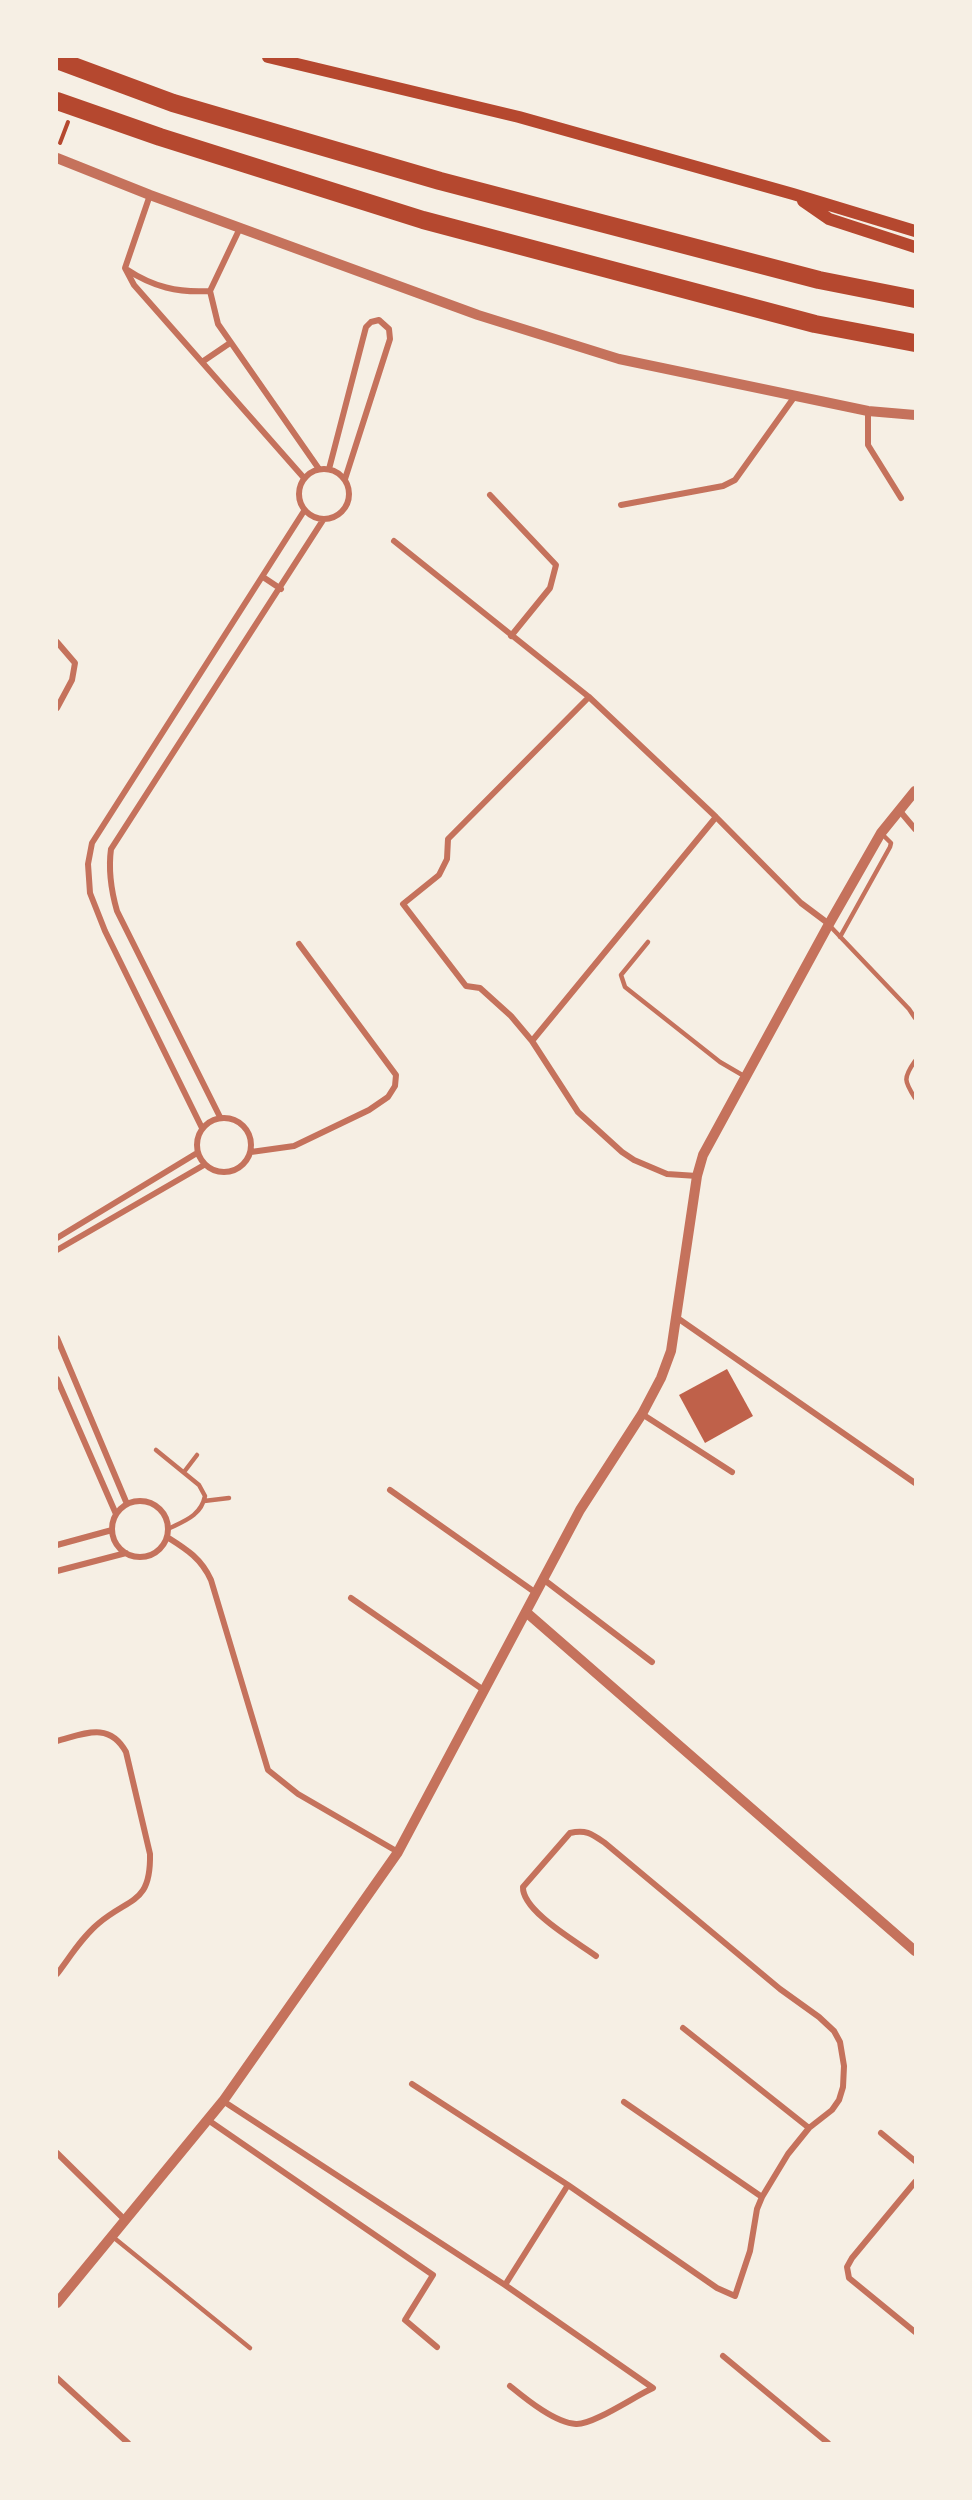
<!DOCTYPE html>
<style>
body{margin:0}
#map{position:relative;width:972px;height:2500px;overflow:hidden;background:#f6efe4;font-family:"PT Sans Narrow",sans-serif}
canvas{display:block}
.frame{position:absolute;inset:0;border:58px solid #f6efe4;pointer-events:none}
</style>
<div id="map">
<canvas width="972" height="2500"></canvas>
<div class="frame"></div>
</div>
<script>
const ctx = document.querySelector('canvas').getContext('2d');
ctx.lineJoin = 'round';
function fill(path, color) {
  ctx.fillStyle = color;
  ctx.fill(path, 'evenodd');
}
function trace(path, color, width, dash) {
  ctx.strokeStyle = color;
  ctx.lineWidth = width;
  ctx.lineCap = dash ? 'butt' : 'round';
  ctx.setLineDash(dash || []);
  ctx.stroke(path);
}
const building = new Path2D(`
 M727 1369 753 1416 705 1443 679 1395Z`);
const path = new Path2D(`
 M60 143 68 122`);
const service = new Path2D(`
 M830 926 909 1009 915 1018
 M840 937 890 847 891 843 881 833
 M648 942 621 975 625 987 720 1062 744 1076
 M915 1061C903 1078 904 1081 915 1098
 M156 1450 199 1485 205 1496C201 1516 184 1521 168 1529
 M184 1472 197 1455
 M204 1501 229 1498
 M113 2237 250 2348`);
const minor = new Path2D(`
 M150 195 125 268 134 285 304 478
 M240 228 210 291 218 324 319 469
 M126 269C153 287 178 293 210 291
 M202 362 230 343
 M868 411V445L901 498
 M299 494a25 25 0 1 1 50 0a25 25 0 1 1-50 0Z
 M329 469 366 327 371 322 379 320 389 329 390 339 345 479
 M490 495 556 565 550 588 511 636
 M621 505 723 486 735 480 795 396
 M394 541 589 697 716 817 801 903 829 924
 M263 577 281 589
 M57 642 75 663 72 680 57 708
 M589 697 448 839 447 859 439 875 403 904 466 986 480 988 511 1016 532 1041 578 1112 622 1152 634 1160 667 1174 697 1176
 M899 810 915 829
 M532 1041 716 817
 M220 1117 117 911C111 890 108 871 111 849L323 520
 M197 1145a27 27 0 1 1 54 0a27 27 0 1 1-54 0Z
 M202 1128 105 931 90 893 88 864 92 843 304 511
 M251 1152 294 1146 369 1110 388 1097 395 1086 396 1075 299 944
 M57 1238 197 1153
 M57 1250 204 1165
 M676 1317 915 1483
 M57 1338 127 1504
 M57 1379 116 1514
 M642 1414 732 1472
 M390 1490 536 1593
 M112 1529a28 28 0 1 1 56 0a28 28 0 1 1-56 0Z
 M167 1537C186 1549 201 1558 211 1580L268 1770 298 1794 398 1852
 M57 1545 112 1530
 M57 1571 126 1553
 M543 1579 652 1662
 M351 1598 485 1691
 M57 1741C84 1734 109 1721 126 1752L150 1854C151 1904 130 1897 99 1923 82 1937 70 1957 57 1974
 M683 2028 809 2128
 M412 2084 568 2185 717 2288 735 2296 750 2251 757 2209 762 2197 788 2154 809 2128 832 2110 839 2100 843 2087 844 2066 840 2042 834 2031 819 2017 780 1989 605 1843C592 1834 586 1829 570 1833L523 1887C522 1911 577 1942 596 1956
 M223 2101 505 2285 653 2388C635 2396 593 2425 576 2424 555 2423 526 2399 510 2386
 M624 2102 762 2197
 M208 2120 433 2275 405 2320 437 2347
 M881 2133 915 2161
 M57 2153 126 2221
 M915 2182 852 2258 847 2267 849 2278 915 2332
 M505 2285 568 2185
 M723 2356 828 2443
 M57 2378 128 2443`);
const tertiary = new Path2D(`
 M57 158 150 195 478 315 619 359 868 411 915 415
 M526 1612 915 1951
 M57 2303 223 2101 398 1852 580 1510 642 1414 661 1378 671 1351 697 1176 703 1155 829 924 881 833 915 791`);
const secondary = new Path2D(`
 M268 57 519 117 793 194 915 231
 M803 201 829 219 915 247`);
const motorway = new Path2D(`
 M57 60 173 103 440 181 819 280 915 299
 M57 101 160 137 423 220 815 324 915 343`);
fill(building, '#bf614a');
trace(path, '#b5482f', 4);
trace(service, '#c5725c', 4.5);
trace(minor, '#c5725c', 6);
trace(tertiary, '#c5725c', 10);
trace(secondary, '#b5482f', 12);
trace(motorway, '#b5482f', 18);
</script>
